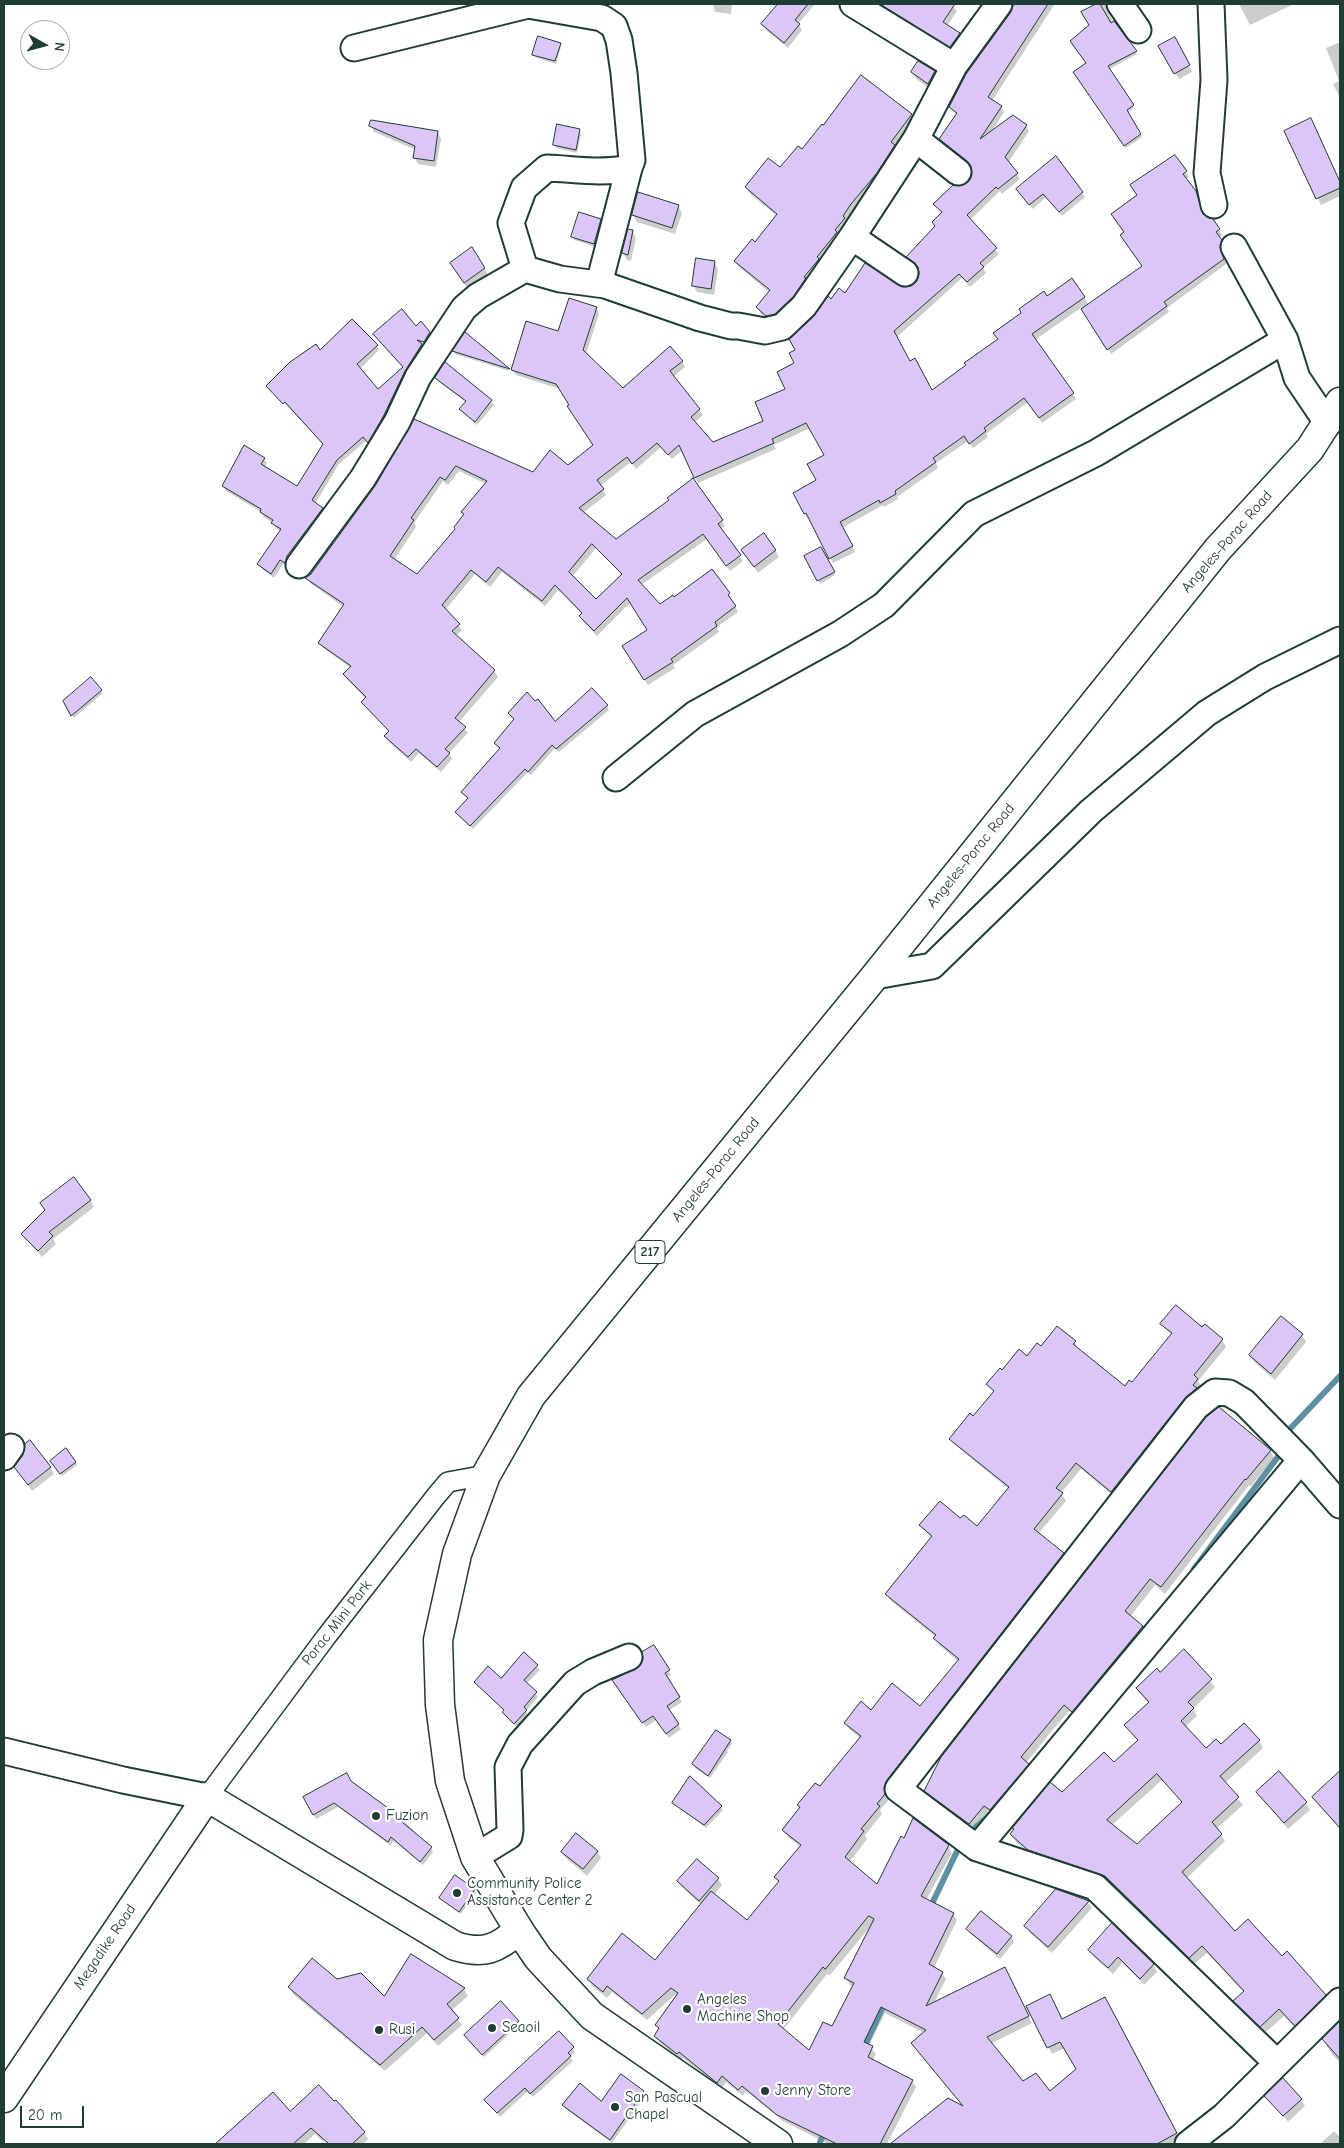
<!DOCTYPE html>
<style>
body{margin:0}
#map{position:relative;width:1344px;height:2148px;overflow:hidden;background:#fff;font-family:"Comic Neue",sans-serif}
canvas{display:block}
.frame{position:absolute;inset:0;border:5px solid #1f3d34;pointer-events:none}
.north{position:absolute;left:20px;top:20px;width:50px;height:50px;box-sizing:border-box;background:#fff;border:1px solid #a5b1ae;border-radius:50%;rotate:97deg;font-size:14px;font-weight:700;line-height:20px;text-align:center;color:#1f3d34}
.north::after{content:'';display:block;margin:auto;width:18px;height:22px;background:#1f3d34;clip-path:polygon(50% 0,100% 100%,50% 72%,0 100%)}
.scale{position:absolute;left:20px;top:2106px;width:64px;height:22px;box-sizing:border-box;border:2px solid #1f3d34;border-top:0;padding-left:6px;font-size:15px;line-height:18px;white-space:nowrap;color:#1f3d34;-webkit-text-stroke:4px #fff;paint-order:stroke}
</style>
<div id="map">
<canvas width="1344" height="2148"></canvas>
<div class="frame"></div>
<div class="north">N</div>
<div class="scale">20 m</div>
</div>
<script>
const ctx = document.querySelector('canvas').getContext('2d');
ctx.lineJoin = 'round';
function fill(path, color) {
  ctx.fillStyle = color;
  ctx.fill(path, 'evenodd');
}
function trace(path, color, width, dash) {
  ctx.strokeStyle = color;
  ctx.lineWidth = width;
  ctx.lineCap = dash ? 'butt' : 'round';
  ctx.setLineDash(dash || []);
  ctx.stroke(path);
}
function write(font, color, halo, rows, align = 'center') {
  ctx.font = font + ' "Comic Neue",sans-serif';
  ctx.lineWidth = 4.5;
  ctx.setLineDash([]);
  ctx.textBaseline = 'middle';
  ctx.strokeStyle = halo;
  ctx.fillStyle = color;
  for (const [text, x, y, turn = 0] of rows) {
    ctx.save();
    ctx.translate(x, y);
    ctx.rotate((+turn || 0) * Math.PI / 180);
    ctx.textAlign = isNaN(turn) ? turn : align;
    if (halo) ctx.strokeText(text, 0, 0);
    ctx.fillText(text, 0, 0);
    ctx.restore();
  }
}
const shadow = new Path2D(`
 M713 4H732L731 14 715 12Z
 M780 4H815L798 24 802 30 788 48 766 30 763 25Z
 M880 4H951L957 11 947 26 959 34 962 40 954 52 883 8Z
 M1014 4 1054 5 992 101 1001 107 1004 112 991 133 1026 126 1029 131 1008 163 1020 179 1002 194 1000 191 970 220 999 254 983 268 986 273 970 287 962 278 897 337 910 362 932 391 968 366 1046 297 1072 279 1089 305 1143 267 1116 220 1186 172 1189 177 1186 179 1199 198 1204 216 1212 220 1222 235 1219 238 1224 246 1222 254 1226 264 1167 308 1169 312 1111 354 1082 307 1035 340 1076 399 1042 423 1028 402 986 434 988 437 973 448 968 441 936 463 938 468 897 497 898 499 884 507 883 505 842 528 855 552 833 563 810 518 808 519 794 493 818 481 825 456 810 428 774 445 776 449 698 483 683 450 672 459 661 447 636 469 631 462 600 486 606 495 583 513 616 540 722 521 725 526 720 529 743 561 730 571 707 539 641 585 660 605 674 598 729 594 738 612 717 627 719 632 673 665 675 668 648 685 627 652 649 631 631 602 597 636 583 621 580 616 582 614 558 590 545 606 502 572 490 587 475 574 445 610 462 630 456 636 494 671 498 677 459 722 468 733 449 753 452 759 441 772 419 753 411 762 389 742 386 736 390 732 366 707 363 702 366 699 347 679 344 674 351 668 323 648 320 643 344 607 310 583 307 578 376 487 415 421 534 473 568 466 594 446 560 389 516 375 513 370 559 333 596 308 599 314 586 354 623 390 682 361 685 367 673 377 699 410 703 415 694 423 712 443 765 422 787 389 796 363 797 350 832 301 846 294 911 287 918 282 920 270 908 257 936 227 942 214 935 204 971 181 974 174 973 169 944 145 941 139 957 115 950 107 1012 13ZM459 471 486 484 463 512 465 515 456 529 417 576 394 560 416 527 414 523 443 481 448 485ZM596 548 622 575 596 601 572 577Z
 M1098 4H1108L1109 15 1137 54 1108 70 1134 108 1127 113 1142 137 1126 148 1075 73 1087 64 1090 26 1083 12Z
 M1239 4H1294L1250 25Z
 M1174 39 1192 72 1179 79 1160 47Z
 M1340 42V98L1333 84 1339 81 1326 48Z
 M560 44 561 47 556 64 535 57 533 54Z
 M912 72H934L938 79 932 90 916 79Z
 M861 77 911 115 915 121 895 148 898 152 880 180 854 211 846 223 847 225 809 285 771 322 761 314 757 307 770 293 739 267 735 261 756 243 777 216 750 194 746 187 781 169 802 150 824 127Z
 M371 126 438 133 441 139 436 167 418 164 415 158 416 150 374 132Z
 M1314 126 1340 183V196L1321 205 1286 132Z
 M579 131 581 134 577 153 556 148 554 145Z
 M1082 193 1085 197 1062 216 1046 197 1033 209 1021 194Z
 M678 206 682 213 675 234 637 222 633 215Z
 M600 220 602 223 596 247 574 240 573 237Z
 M632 231 636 238 631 261 627 260 623 253Z
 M714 262 718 269 714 295 697 292 693 285Z
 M484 268 488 275 468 289 455 270Z
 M421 323 432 338 427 347 421 345 424 350 371 446 366 441 339 464 315 504 322 509 325 513 287 567 283 564 274 578 262 569 259 564 281 532 276 528 273 523 264 517 261 512 226 491 223 486 264 459 267 463 264 468 297 488 324 445 268 386 320 352 377 345 379 350 360 369 378 391 404 368 377 339 415 328Z
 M466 334 509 370V371L455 354 454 351Z
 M445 364 491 401 494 405 477 425 461 410 467 403 439 382 436 378Z
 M821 548 835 575 820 584 806 556Z
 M775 550 779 557 758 573 747 557Z
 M101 691 103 693 74 718 64 701Z
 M607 706 609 710 559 752 555 748 531 775 528 772 473 829 459 816 457 812 468 799 463 792 500 750 495 743 515 720 509 713 555 723Z
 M90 1200 94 1207 53 1239 56 1244 42 1257 22 1234 46 1211Z
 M1282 1317 1302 1335 1306 1342 1275 1380 1254 1362 1250 1355Z
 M1162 1324 1203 1329 1222 1340 1226 1347 1198 1381 1201 1386 1116 1498 1081 1469 1061 1493 1066 1501 1038 1534 1063 1554 1067 1561 887 1794 888 1801 880 1810 882 1814 865 1835 867 1839 849 1863 877 1886 948 1846 952 1853 926 1900 953 1914 957 1920 934 1968 942 1973 946 1979 934 2003 1008 1975 1032 2023 990 2044 1023 2084 1050 2092 1077 2070 1065 2048 1052 2054 1028 2007 1062 2020 1104 1999 1180 2140 1172 2144H1036V2142L1033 2144H892L948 2099 965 2108 924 2033 885 2013 869 2045 876 2054 873 2060 912 2081 916 2087 887 2144H828L783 2121 746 2091 743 2096 726 2082 721 2089 683 2058 681 2060 659 2042 655 2036 660 2030 657 2025 678 1996 676 1994 647 2020 612 1992 607 1998 592 1986 589 1979 655 1962 701 1905 683 1888 679 1882 718 1879 722 1885 714 1895 747 1922 779 1883 776 1878 801 1847 788 1837 784 1830 801 1809 799 1805 820 1788 860 1738 849 1729 845 1723 871 1712 920 1708 958 1661 939 1645 936 1637 891 1601 887 1594 932 1538 921 1526 961 1520 977 1527 1009 1489 955 1445 951 1439 974 1418 994 1393 988 1384 1002 1372 1041 1348 1075 1342 1078 1349 1125 1387 1132 1384 1172 1335ZM870 1927 846 1978 850 1985 854 1987 833 2028 809 2052 783 2030 827 1974 830 1975Z
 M1270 1450 1274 1458 1251 1486 1249 1485 1165 1594 1155 1585 1130 1617 1143 1627 1147 1634 1077 1718 1069 1711 1051 1732 1026 1763 1032 1771 994 1816 989 1812 974 1831 930 1798 926 1791Z
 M75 1462 77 1465 62 1476 53 1464Z
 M50 1467 54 1474 32 1491 20 1474Z
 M653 1646 671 1675 666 1678 682 1702 668 1711 681 1729 669 1738 656 1720 646 1727 616 1684 641 1667Z
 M1184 1651 1215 1687 1193 1709 1197 1716 1185 1727 1206 1750 1221 1746 1259 1741 1263 1748 1225 1783 1243 1805 1216 1829 1225 1841 1186 1879 1235 1933 1282 1958 1325 1995 1329 2002 1299 2032 1284 2016 1265 2033 1239 2008 1235 2001 1244 1993 1207 1953 1194 1964 1110 1883 1034 1857 1016 1842 1011 1835 1063 1794 1114 1764 1138 1741 1126 1725 1149 1704 1137 1689 1160 1674ZM1162 1780 1183 1803 1137 1846 1112 1825Z
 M524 1654 540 1670 526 1684 538 1697 526 1711 528 1715 517 1727 506 1717 503 1712 504 1711 476 1682 501 1680Z
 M730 1741 732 1744 727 1751 728 1752 710 1778 695 1768 694 1765Z
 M690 1778 723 1810 706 1828 673 1803Z
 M1333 1779 1340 1787V1829L1313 1798Z
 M350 1782 403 1820 431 1848 433 1852 423 1865 394 1841 390 1845 338 1807 316 1819 305 1798Z
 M1257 1792 1306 1803 1310 1810 1288 1829Z
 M597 1851 601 1858 587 1876 566 1858 562 1852Z
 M474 1889 476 1892 461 1914 440 1898Z
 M1088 1902 1092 1908 1052 1953 1030 1933 1026 1926Z
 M968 1929 1011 1937 1014 1942 1000 1959 971 1934Z
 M1090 1950 1153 1965 1157 1972 1144 1985 1122 1963 1113 1974 1094 1957Z
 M412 1956 464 1989 468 1996 451 2011 462 2025 438 2046 427 2033 385 2071 293 1994 289 1987 336 1980 385 1998Z
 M518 2021 520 2024 484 2057 465 2035Z
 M1340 2023V2063L1331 2053 1323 2039Z
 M559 2033 575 2052 570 2057 573 2061 533 2097 528 2091 500 2117 488 2104Z
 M643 2092 646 2095 612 2143 566 2109 564 2105 602 2103Z
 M1266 2096 1301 2100 1305 2106 1288 2122Z
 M336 2101 364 2133 368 2139 363 2144H328L324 2140 322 2141 315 2134 304 2144H226L223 2139 290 2113Z
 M1334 2131 1340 2137V2144H1320Z`);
const stream = new Path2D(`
 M1286 1433 1340 1376
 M1194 1569 1283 1450
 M976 1827 990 1815
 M929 1910 961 1843
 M863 2050 886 2000
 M820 2142 826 2129`);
const building = new Path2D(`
 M778 4H808L795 20 800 24 784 43 761 24Z
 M880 4H955L943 22 960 33 950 47Z
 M1014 4H1048L988 97 1002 106 980 139 1013 115 1027 125 1005 157 1018 173 998 189 996 187 967 215 997 248 980 263 984 267 967 282 959 274 894 331 910 361 915 358 932 390 966 365 964 363 998 339 993 333 1021 313 1019 309 1044 291 1047 296 1072 278 1085 297 1032 334 1074 393 1039 418 1024 398 984 428 986 431 969 444 964 436 933 458 936 462 895 491 896 494 880 503 879 500 840 522 853 546 829 559 806 513 804 514 793 493 816 480 807 464 824 455 806 423 772 439 774 443 694 478 679 445 668 455 657 443 632 464 627 457 597 480 604 489 579 508 616 539 669 500 667 498 693 478 723 520 718 524 741 555 726 566 703 534 638 580 660 604 673 595 674 597 712 569 730 593 728 595 736 606 715 622 717 626 671 659 673 662 644 680 622 646 647 630 627 598 594 631 579 616 582 613 555 585 542 601 498 567 486 582 471 570 442 605 460 624 452 631 495 670 455 718 466 727 445 749 450 753 437 767 416 749 408 757 384 736 389 731 361 702 366 697 343 674 351 666 318 643 344 604 305 578 311 574 375 486 414 419 533 472 550 450 568 465 593 445 567 406 569 405 556 384 511 370 526 321 558 331 569 298 597 307 583 350 623 388 670 346 683 361 670 371 700 409 691 417 713 442 763 421 755 402 785 389 777 372 794 363 789 353 795 350 789 339 814 316 828 296 831 299 839 288 845 293 865 263 903 287 911 286 917 281 919 274 918 267 906 257 935 226 932 222 942 212 933 204 953 185H963L969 181 972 175 971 167 967 161 939 139 957 113 949 107 966 74 1011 12ZM456 466 487 481 461 512 464 514 454 527 455 529 417 574 390 556 414 520 411 518 440 477 445 480ZM592 544 622 574 596 599 569 572Z
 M1096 4H1100L1111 23 1114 21 1137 51 1108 66 1134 105 1127 110 1141 134 1124 146 1073 72 1086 63 1070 41 1089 25 1081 12Z
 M538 36 561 43 555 61 532 55Z
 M1175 37 1190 65 1174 74 1158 46Z
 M918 61 935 71 928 84 911 72Z
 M861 75 912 114 891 142 895 145 877 173 851 204 843 216 845 218 835 230 837 232 817 257 819 259 804 277 806 278 793 297 775 314 766 316 756 307 770 290 734 261 752 239 755 242 777 214 745 187 768 158 780 167 798 146 802 149 822 124 823 125Z
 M1311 118 1340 182V188L1316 199 1284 131Z
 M371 120 438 131 434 161 413 158 415 146 369 126Z
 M557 124 580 129 576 150 553 145Z
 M1175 155 1187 171 1183 174 1196 191 1203 214 1213 219 1220 229 1216 232 1222 240 1220 247 1224 259 1164 302 1167 306 1107 350 1081 309 1142 266 1120 235 1124 232 1111 214 1137 195 1130 185Z
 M1056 156 1083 192 1059 212 1043 194 1029 205 1016 189Z
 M638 192 679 205 672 228 632 215Z
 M579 212 601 219 594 244 571 237Z
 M628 229 633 230 628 255 622 253Z
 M472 247 485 268 464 283 450 263Z
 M696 258 715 261 711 289 692 286Z
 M402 309 416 326 421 321 430 332 424 342 417 340 422 344 405 371 384 415 368 443 363 437 337 460 312 500 323 508 287 556 285 563 280 560 271 574 257 564 281 529 271 523 273 520 260 512 261 509 222 486 244 445 265 458 261 464 297 486 323 444 285 402 283 404 266 386 290 362 316 344 320 350 352 319 378 345 357 364 378 389 403 367 373 334Z
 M465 332 510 369 452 351Z
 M445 362 492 400 475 422 459 409 466 401 435 378Z
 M764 533 776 550 754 567 741 550Z
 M821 547 835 572 817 581 804 556Z
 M91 677 102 690 71 716 63 701Z
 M592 688 608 705 556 749 552 745 528 772 525 769 470 826 455 812 468 798 461 792 500 748 494 743 514 719 508 713 527 692 535 701 538 699 555 721Z
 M74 1177 91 1200 49 1232 53 1236 38 1251 21 1234 45 1210 40 1203Z
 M1176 1305 1202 1327 1205 1324 1223 1339 1194 1375 1198 1379 1193 1385 1197 1388 1185 1398 1111 1492 1076 1463 1056 1488 1063 1493 1034 1529 1064 1553 887 1780 884 1787 885 1794 877 1804 880 1806 861 1829 864 1831 845 1857 877 1884 901 1836 904 1838 913 1818 949 1845 921 1896 954 1913 929 1964 943 1972 926 2006 1005 1967 1029 2016 987 2037 1023 2081 1036 2073 1050 2091 1076 2069 1060 2042 1047 2048 1026 2006 1050 1994 1062 2019 1105 1997 1177 2133 1157 2144H890L948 2098 963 2106 911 2043 926 2030 881 2007 864 2042 873 2046 868 2057 913 2080 880 2144H837L777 2115 742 2086 738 2090 722 2076 717 2083 679 2052 677 2054 654 2036 659 2028 655 2025 678 1993 671 1988 642 2014 607 1986 603 1992 587 1979 622 1933 655 1960 711 1891 747 1920 779 1881 774 1877 801 1845 782 1830 800 1807 797 1805 815 1783 820 1786 861 1736 844 1723 861 1701 871 1710 892 1683 920 1706 959 1659 933 1638 936 1635 885 1594 932 1536 919 1525 940 1501 960 1518 964 1515 977 1526 1009 1487 949 1439 970 1413 973 1416 994 1391 986 1384 1000 1368 1002 1370 1019 1349 1027 1356 1037 1343 1041 1346 1057 1326 1076 1341 1073 1344 1125 1386 1129 1380 1132 1382 1172 1333 1160 1324ZM869 1916 874 1919 844 1978 854 1983 832 2026 823 2022 809 2050 778 2024 823 1967 825 1969Z
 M1281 1316 1303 1334 1271 1374 1249 1355Z
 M1219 1407 1271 1450 1246 1480 1245 1479 1161 1587 1150 1579 1125 1611 1143 1626 1072 1712 1064 1705 1021 1757 1029 1764 990 1810 984 1806 969 1824 924 1791 941 1757 1206 1417Z
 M30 1440 51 1467 28 1485 14 1467 23 1455 25 1444Z
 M66 1448 76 1462 60 1474 50 1461Z
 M654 1645 670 1670 665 1673 680 1697 667 1706 679 1724 666 1734 653 1716 642 1723 612 1680 640 1666 643 1659 642 1652Z
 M1184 1649 1212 1679 1188 1702 1194 1708 1181 1721 1206 1748 1216 1739 1221 1744 1244 1723 1260 1740 1220 1776 1239 1797 1212 1822 1222 1834 1182 1872 1235 1931 1248 1919 1282 1956 1287 1951 1326 1995 1295 2026 1279 2009 1260 2027 1233 2001 1244 1991 1202 1946 1189 1958 1105 1876 1028 1850 1010 1834 1014 1829 1012 1828 1050 1782 1062 1792 1104 1752 1114 1762 1138 1740 1124 1725 1149 1702 1136 1688 1157 1668 1160 1672ZM1157 1774 1182 1802 1137 1844 1107 1820Z
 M524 1652 538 1665 524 1680 537 1692 524 1707 527 1710 514 1724 502 1712 504 1710 474 1682 488 1666 501 1678Z
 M716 1730 731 1740 708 1776 692 1764Z
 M1279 1771 1307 1802 1284 1823 1256 1792Z
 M1340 1771V1828L1312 1797Z
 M347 1773 351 1781 403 1819 402 1822 432 1847 420 1862 391 1837 388 1842 334 1803 313 1815 303 1797Z
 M690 1776 722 1806 704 1825 672 1803Z
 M576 1833 598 1851 583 1869 561 1852Z
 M697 1859 719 1878 699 1901 677 1881Z
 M455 1875 475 1889 459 1912 439 1898Z
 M1056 1889 1089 1901 1048 1947 1024 1926Z
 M981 1911 1012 1936 997 1954 966 1929Z
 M1112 1923 1154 1964 1140 1979 1118 1957 1108 1968 1088 1950Z
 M411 1954 465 1988 447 2004 459 2018 434 2040 422 2027 380 2065 288 1987 312 1958 337 1979 361 1973 384 1996Z
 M501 2001 519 2021 482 2055 464 2035Z
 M1340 2021V2059L1322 2039Z
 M559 2031 574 2047 568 2053 571 2056 530 2094 525 2088 497 2113 484 2100Z
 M621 2074 644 2091 610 2140 562 2105 580 2083 601 2101Z
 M1283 2078 1302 2099 1283 2116 1264 2096Z
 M319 2085 334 2101 336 2100 365 2132 352 2144H329L311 2128 293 2144H215L273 2092 290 2111Z`);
const pedestrian = new Path2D(`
 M207 1797 326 1637 436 1496 448 1482 486 1475`);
const minor = new Path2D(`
 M853 4 954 66
 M1120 4 1138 30
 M1211 4 1214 80 1207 173 1214 205
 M354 48 528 5 602 18 614 26 619 40 624 73 632 160 629 168C603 174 574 169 547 168L524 188 511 223 525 269
 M916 139 958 172
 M852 237 905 273
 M1234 247 1285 340 1297 378 1328 424
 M599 284 629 168
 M299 565 363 478 397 422 418 377 464 308 478 296 525 269 560 279 605 285 700 318 731 326H738L765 331 782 327 804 306 852 237 916 139 954 66 999 4
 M616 778 695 714 840 634 884 605 974 514 1096 453 1285 340
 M875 976 932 966 1091 811 1207 713 1265 677 1340 640
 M4 1457 11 1447
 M4 1751 123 1780 207 1797
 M977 1848 1301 1460
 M475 1857 509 1836 510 1830 508 1767 520 1744 575 1683 593 1672 629 1657
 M1277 2063 1095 1887 977 1848 898 1789 1196 1407 1215 1392 1229 1393 1244 1402 1301 1460 1340 1505
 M1188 2144 1224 2116 1340 2001`);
const secondary = new Path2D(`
 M4 2098 207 1797 455 1946C484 1955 497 1949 519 1930`);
const primary = new Path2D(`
 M778 2144 592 2016 538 1958 519 1930 475 1857 450 1781 440 1705 438 1640 457 1554 486 1475 531 1396 875 976 1218 549 1310 449 1340 402`);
const markers = [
 [376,1816,5,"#1f3d34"],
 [457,1893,5,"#1f3d34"],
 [687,2009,5,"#1f3d34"],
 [492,2028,5,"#1f3d34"],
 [379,2030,5,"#1f3d34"],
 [765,2091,5,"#1f3d34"],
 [615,2107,5,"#1f3d34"]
];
const shields = [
 [650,1252,30]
];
const shieldNames = [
 ["217",650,1252]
];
const streetNames = [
 ["Angeles-Porac Road",1227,542,-49],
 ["Angeles-Porac Road",971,856,-51],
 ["Angeles-Porac Road",716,1170,-51],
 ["Porac Mini Park",337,1623,-52],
 ["Megadike Road",105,1947,-56]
];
const poiNames = [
 ["Fuzion",386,1816],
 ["Community Police",467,1884],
 ["Assistance Center 2",467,1901],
 ["Angeles",697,2000],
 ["Machine Shop",697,2017],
 ["Seaoil",502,2028],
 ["Rusi",389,2030],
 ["Jenny Store",775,2091],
 ["San Pascual",625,2098],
 ["Chapel",625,2115]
];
fill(shadow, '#0003');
trace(stream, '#5f90a1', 6);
fill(building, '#dcc6f7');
trace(building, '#1f3d34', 1);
trace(pedestrian, '#1f3d34', 22);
trace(minor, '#1f3d34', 29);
trace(secondary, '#1f3d34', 31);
trace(primary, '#1f3d34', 31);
trace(pedestrian, '#fff', 19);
trace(minor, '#fff', 25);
trace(secondary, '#fff', 28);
trace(primary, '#fff', 28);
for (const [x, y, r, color] of markers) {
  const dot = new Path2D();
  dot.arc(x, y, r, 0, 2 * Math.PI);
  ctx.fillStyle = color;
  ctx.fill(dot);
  trace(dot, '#fff', 2);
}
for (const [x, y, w] of shields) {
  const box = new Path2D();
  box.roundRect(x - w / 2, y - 11.5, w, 23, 4);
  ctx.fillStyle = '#fff';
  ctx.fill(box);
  trace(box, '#1f3d34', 1);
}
write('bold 14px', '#1f3d34', null, shieldNames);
write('15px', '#1f3d34', '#fff', streetNames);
write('15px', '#1f3d34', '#fff', poiNames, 'left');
</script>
